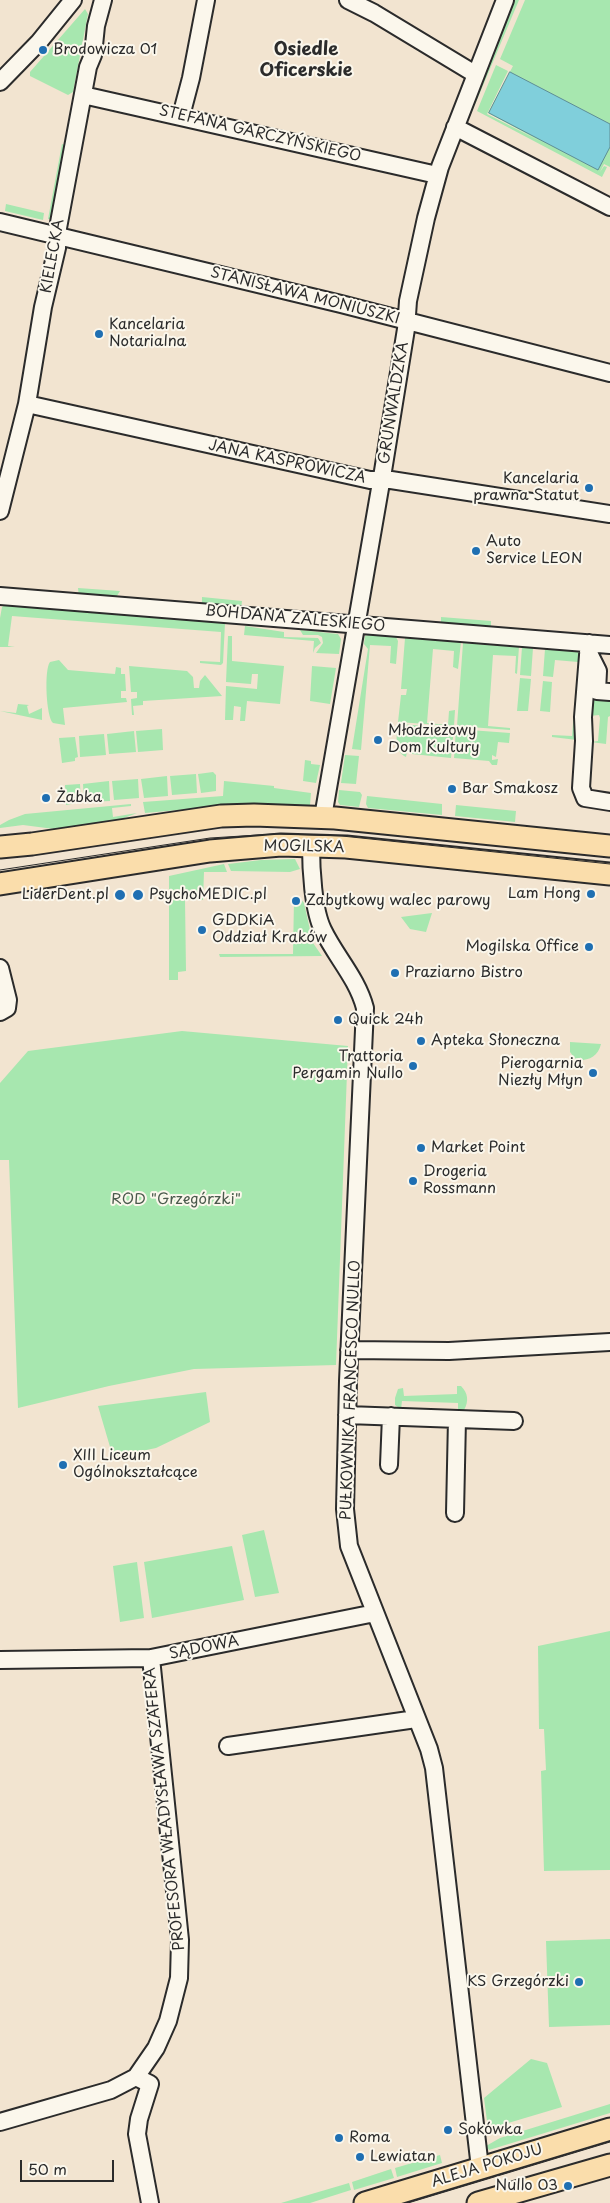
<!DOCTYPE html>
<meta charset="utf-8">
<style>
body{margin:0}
#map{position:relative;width:610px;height:2203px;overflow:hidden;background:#f2e4d0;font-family:"Playpen Sans",sans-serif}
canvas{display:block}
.scale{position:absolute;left:20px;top:2160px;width:94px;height:22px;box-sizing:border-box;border:2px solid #2b2b2b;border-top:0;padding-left:6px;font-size:15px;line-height:18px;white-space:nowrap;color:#2b2b2b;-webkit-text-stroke:4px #fbf7ec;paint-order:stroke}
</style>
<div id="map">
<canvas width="610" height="2203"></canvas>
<div class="scale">50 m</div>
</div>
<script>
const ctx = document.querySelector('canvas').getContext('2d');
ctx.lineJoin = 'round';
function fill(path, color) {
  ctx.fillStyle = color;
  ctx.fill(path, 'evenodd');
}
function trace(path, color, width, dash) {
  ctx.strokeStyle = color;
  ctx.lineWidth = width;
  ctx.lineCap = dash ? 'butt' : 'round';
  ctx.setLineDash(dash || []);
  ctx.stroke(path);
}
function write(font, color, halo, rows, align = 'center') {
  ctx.font = font + ' "Playpen Sans",sans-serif';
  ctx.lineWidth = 4;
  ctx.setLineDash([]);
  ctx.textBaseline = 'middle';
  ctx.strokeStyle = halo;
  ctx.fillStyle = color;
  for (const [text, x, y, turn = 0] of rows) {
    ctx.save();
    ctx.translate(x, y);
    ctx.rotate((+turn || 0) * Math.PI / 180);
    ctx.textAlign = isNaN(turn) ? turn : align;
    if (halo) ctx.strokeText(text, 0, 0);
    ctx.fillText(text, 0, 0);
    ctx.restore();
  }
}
const green = new Path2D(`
 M513 0H519L471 114 467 112Z
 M525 0H610V167L604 164 600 172 604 166 607 167 602 177 477 111 496 65 508 71 487 114 542 142 488 113 513 66 500 59Z
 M85 9 88 14 73 92 68 95 30 76V72Z
 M62 144 65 145 52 219H48Z
 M6 204 44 213 43 220 5 211Z
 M78 588 120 591 115 599 79 597Z
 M202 597 242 601 241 609 202 606Z
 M5 605 225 623 223 663 221 665 200 663V661L220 662 221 632 12 616 8 646 15 647H0V618L2 607Z
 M441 617 491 621V628L441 624Z
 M245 626 284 632V637L318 638 321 643 315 648 313 653 314 641 244 635Z
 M300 630 338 634 341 639 339 654 316 653 323 643 322 637 318 635H303Z
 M368 635 396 637 398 641 396 664 390 663 391 646 370 645 361 750 352 749 368 649 364 644 365 636Z
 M228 636H232V661L284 666 280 704 247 701 245 721H240L241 707 234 706 233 720H225L226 686 257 689 258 674H252L251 684 226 682Z
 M405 638 461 642 458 669 453 667 454 651 433 649 427 723 448 725 449 711 455 710 454 726 398 722 401 695H406L407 689H401Z
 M463 643 519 647 517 674 515 673 516 656 493 655 488 726 510 728V730L457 726Z
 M522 647 533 648 531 676 520 675Z
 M545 649 582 652 577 740 552 737V735L572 736 578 662 555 660 553 677 543 676Z
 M59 660 68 670 115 674 116 667 121 668V674H125L126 691H121V698H126L127 702 63 708 65 725 53 723C46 717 44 669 50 662Z
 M590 660 610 699V716L608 717 606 744 591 742 598 741 600 718 599 715 590 716Z
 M129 666 187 671 193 677 194 688H199L200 681 205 675 222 696 143 701V705L133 706 134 715H132L131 699 137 698V692H131Z
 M312 666 336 668 330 704 310 701Z
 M520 678 531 679 528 711H517Z
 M543 681 552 682 550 712 540 711Z
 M18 704 29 705 27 706 29 714 42 708V720L0 711 16 713Z
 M398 724 454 728 451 758 412 754V748L408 747 406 757C393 751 397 735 398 724Z
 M162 729 163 750 138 752 136 731Z
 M456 729 510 733 509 743 498 742 496 757 492 755V760L498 759 497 765H492L489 761 454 758Z
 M134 731 136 752 109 754 107 734Z
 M104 734 106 755 80 757 79 736Z
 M75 737 78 757 75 758V761L62 763 59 738Z
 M345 755 359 756 356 784 341 783Z
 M305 760 311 761V764L320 765 316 783 303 781Z
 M213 772 216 775V791L201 793 198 774Z
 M196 774 197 793 172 795 170 776Z
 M167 776 168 796 144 798 141 779Z
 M138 779 139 798 114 800 112 781Z
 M109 781 110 801 84 802 83 784Z
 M224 781 274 786V788L311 793 310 805 246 804 145 813 143 802 223 796Z
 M80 784 81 802 66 805 65 785Z
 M339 790 360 792 362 795 359 807 340 805 338 802Z
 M367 796 442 804V815L368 808 366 804Z
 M131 804V806L112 808 113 817 137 813 119 820 54 829 23 825 0 828V825L9 820 25 814Z
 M456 805 516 811 515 822 455 816Z
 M295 859 300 869 290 872 231 871 228 864 261 860Z
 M224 864 227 872H204L203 900H185L186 971 178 972V980H169V876Z
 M300 898 304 903 313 943 322 956 220 957 219 954H293L294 899Z
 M432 913 426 932 410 929 401 917Z
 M182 1031 348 1046 336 1365 194 1369 109 1386 18 1408 9 1160H0V1083L28 1051Z
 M570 1042 601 1044C598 1057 588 1061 576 1060L570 1052Z
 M457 1386H461C468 1393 469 1401 464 1410L458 1412V1403L402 1401 401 1409 395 1405V1398L398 1389 403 1388 404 1396 457 1394Z
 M206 1392 210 1422 156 1448 113 1457 98 1406Z
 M264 1530 279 1593 255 1597 242 1535Z
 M232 1546 244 1600 152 1618 144 1562Z
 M137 1562 144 1618 120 1622 113 1566Z
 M610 1631V1870L544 1871 541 1771 546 1770 544 1729H539L538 1646Z
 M610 1939V2025L549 2027 546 1941Z
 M531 2059 547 2063 562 2107 488 2129 484 2098Z
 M610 2104V2113L489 2150 486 2146 500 2138Z
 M440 2155 442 2163 397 2177 395 2168Z
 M391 2169 394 2178 354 2190 352 2182Z
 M349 2183 351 2190 310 2203H281Z`);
const water = new Path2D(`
 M510 72 610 124V147L598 170 489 113Z`);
const minor = new Path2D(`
 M348 0 374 13 475 74
 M0 82 39 42 73 0
 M83 95 437 175
 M181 116 191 78 206 0
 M455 127 610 207
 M0 222 341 304 610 373
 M27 404 370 480H391L610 514
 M0 511 27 404 43 307 57 248 58 228 74 142 88 67 93 55 96 26 103 0
 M0 596 610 645
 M589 643 583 717 584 741 581 788 585 798 610 802
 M588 651 598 671 597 691 610 692
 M323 817 383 471 406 329 408 301 426 218 440 167 505 0
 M311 846C311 868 313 910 323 930 336 957 357 978 365 1008L348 1381 345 1509 349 1546 429 1749 434 1768 480 2168
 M0 968 8 1000 7 1008 0 1012
 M349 1350 449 1351 610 1342
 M347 1415 514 1421
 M389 1465 391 1416
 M455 1513 457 1419
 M0 1660 151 1658 375 1613
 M228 1746 416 1719
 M136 2077 150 2084 139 2119 137 2134 150 2203
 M0 2122 111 2090 136 2077 156 2048 168 2021 179 1978 180 1940 151 1658`);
const major = new Path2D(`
 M0 847 32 844 221 816 254 815 335 818 610 846
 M0 884 210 851 281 845 346 847 610 874
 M365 2203 610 2129
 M478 2203 610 2165`);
const tram = new Path2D(`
 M0 870 210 838 274 834 342 836 610 864
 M408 2203 610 2142`);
const markers = [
 [43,50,5,"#1f6fb2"],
 [99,334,5,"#1f6fb2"],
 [589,488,5,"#1f6fb2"],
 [476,551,5,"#1f6fb2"],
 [378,740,5,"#1f6fb2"],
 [452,789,5,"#1f6fb2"],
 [46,798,5,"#1f6fb2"],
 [591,894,5,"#1f6fb2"],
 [120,895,6,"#1f6fb2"],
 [138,895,6,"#1f6fb2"],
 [296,901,5,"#1f6fb2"],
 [202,930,5,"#1f6fb2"],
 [589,947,5,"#1f6fb2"],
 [395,973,5,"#1f6fb2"],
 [338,1020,5,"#1f6fb2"],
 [421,1041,5,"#1f6fb2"],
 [413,1066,5,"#1f6fb2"],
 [593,1073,5,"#1f6fb2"],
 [421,1148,5,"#1f6fb2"],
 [413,1181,5,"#1f6fb2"],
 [63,1465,5,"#1f6fb2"],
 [579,1982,5,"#1f6fb2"],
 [448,2130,5,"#1f6fb2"],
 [339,2138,5,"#1f6fb2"],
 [360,2157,5,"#1f6fb2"],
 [568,2186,5,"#1f6fb2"]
];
const poiNames = [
 ["Brodowicza 01",53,50],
 ["Kancelaria",109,325],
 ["Notarialna",109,342],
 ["Kancelaria",579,479,"right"],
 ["prawna Statut",579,496,"right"],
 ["Auto",486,542],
 ["Service LEON",486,559],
 ["Młodzieżowy",388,731],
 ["Dom Kultury",388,748],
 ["Bar Smakosz",462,789],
 ["Żabka",56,798],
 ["Lam Hong",581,894,"right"],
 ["LiderDent.pl",109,895,"right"],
 ["PsychoMEDIC.pl",149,895],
 ["Zabytkowy walec parowy",306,901],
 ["GDDKiA",212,921],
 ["Oddział Kraków",212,938],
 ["Mogilska Office",579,947,"right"],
 ["Praziarno Bistro",405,973],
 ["Quick 24h",348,1020],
 ["Apteka Słoneczna",431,1041],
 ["Trattoria",403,1057,"right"],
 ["Pergamin Nullo",403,1074,"right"],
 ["Pierogarnia",583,1064,"right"],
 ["Niezły Młyn",583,1081,"right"],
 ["Market Point",431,1148],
 ["Drogeria",423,1172],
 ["Rossmann",423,1189],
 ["XIII Liceum",73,1456],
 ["Ogólnokształcące",73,1473],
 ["KS Grzegórzki",569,1982,"right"],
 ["Sokówka",458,2130],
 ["Roma",349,2138],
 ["Lewiatan",370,2157],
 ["Nullo 03",558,2186,"right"]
];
const streetNames = [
 ["STEFANA GARCZYŃSKIEGO",260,134,13],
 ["KIELECKA",53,256,-80],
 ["STANISŁAWA MONIUSZKI",305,296,14],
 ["GRUNWALDZKA",394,403,-81],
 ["JANA KASPROWICZA",287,462,12],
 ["BOHDANA ZALESKIEGO",295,619,5],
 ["MOGILSKA",304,847,1],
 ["PUŁKOWNIKA FRANCESCO NULLO",351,1390,-88],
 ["SĄDOWA",204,1648,-11],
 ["PROFESORA WŁADYSŁAWA SZAFERA",165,1809,-96],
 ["ALEJA POKOJU",487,2166,-17]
];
const parkNames = [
 ["ROD \"Grzegórzki\"",176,1200]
];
const quarterNames = [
 ["Osiedle",306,50],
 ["Oficerskie",306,71]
];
fill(green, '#a7e7af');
fill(water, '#80cfdb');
trace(water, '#5e8d95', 1);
trace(minor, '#2b2b2b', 20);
trace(major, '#2b2b2b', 25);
trace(minor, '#fbf7ec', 16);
trace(major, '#faddab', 21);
trace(tram, '#2b2b2b', 1);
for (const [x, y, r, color] of markers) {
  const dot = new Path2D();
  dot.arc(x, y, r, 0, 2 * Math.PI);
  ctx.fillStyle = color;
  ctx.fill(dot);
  trace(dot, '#fbf7ec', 2);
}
write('15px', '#2b2b2b', '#fbf7ec', poiNames, 'left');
write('15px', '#2b2b2b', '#fbf7ec', streetNames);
write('15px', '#4a5a4c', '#fbf7ec', parkNames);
write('bold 18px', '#2b2b2b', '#fbf7ec', quarterNames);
</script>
